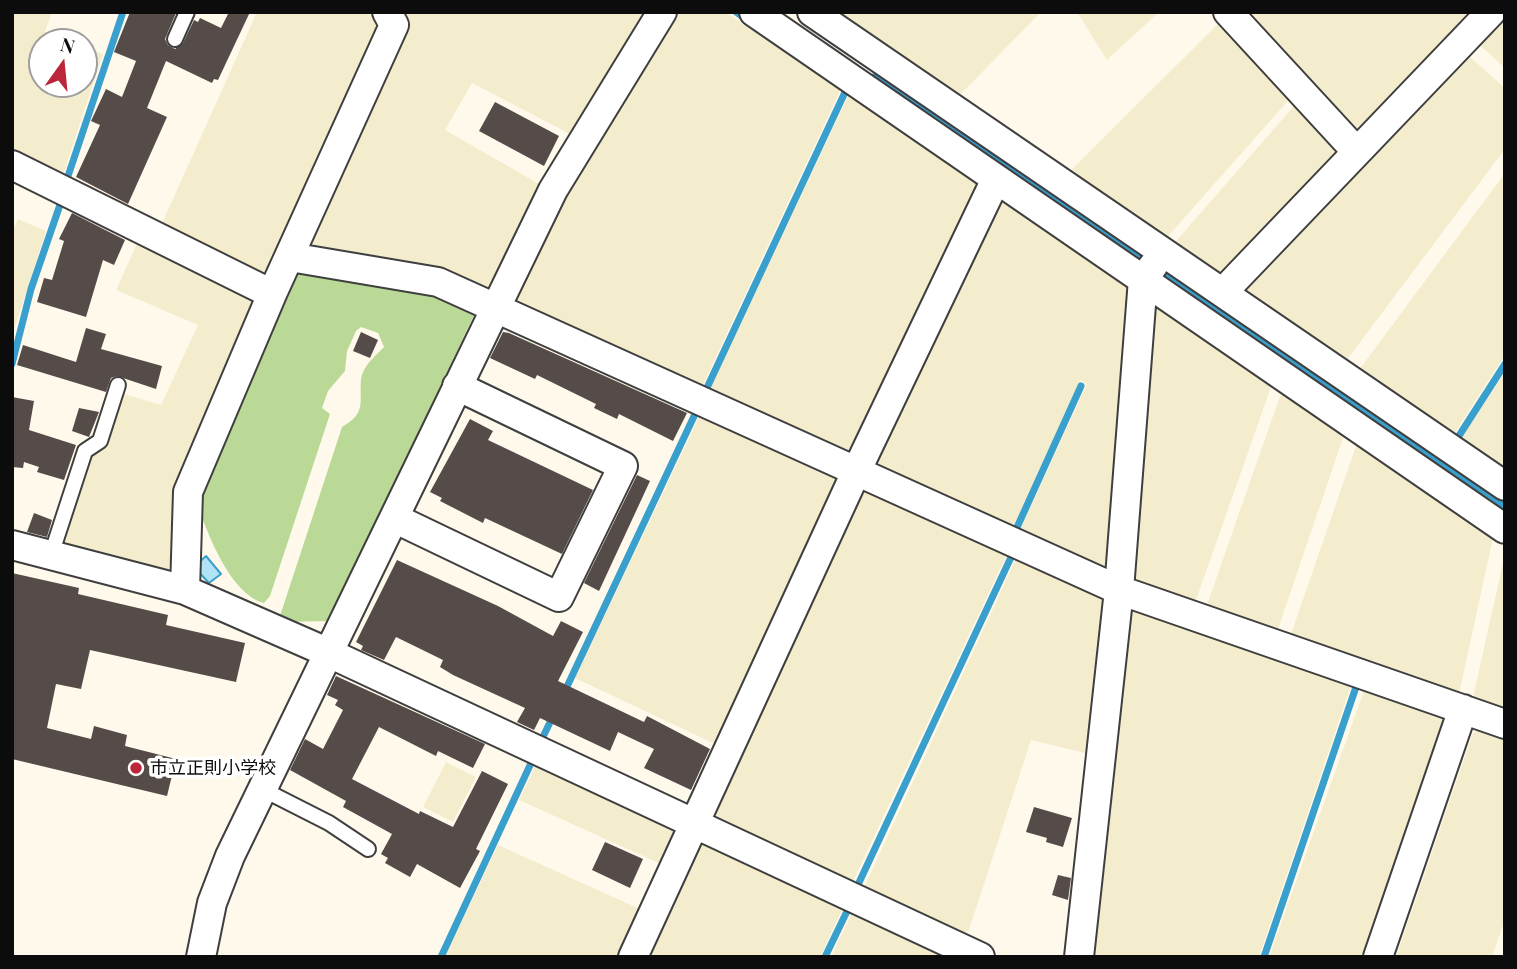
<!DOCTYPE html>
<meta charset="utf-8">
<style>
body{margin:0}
#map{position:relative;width:1517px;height:969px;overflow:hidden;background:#fff9ec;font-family:"Playfair Display",serif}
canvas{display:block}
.frame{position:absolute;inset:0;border:14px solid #0c0c0c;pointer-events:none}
.north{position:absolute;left:28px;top:28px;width:70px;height:70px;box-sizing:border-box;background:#fff;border:2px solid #9e9e9e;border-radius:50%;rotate:15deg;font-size:19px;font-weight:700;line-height:28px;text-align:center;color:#0c0c0c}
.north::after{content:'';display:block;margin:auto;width:24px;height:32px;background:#bb263b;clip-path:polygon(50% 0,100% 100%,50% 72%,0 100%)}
</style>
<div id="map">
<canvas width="1517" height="969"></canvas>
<div class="frame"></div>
<div class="north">N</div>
</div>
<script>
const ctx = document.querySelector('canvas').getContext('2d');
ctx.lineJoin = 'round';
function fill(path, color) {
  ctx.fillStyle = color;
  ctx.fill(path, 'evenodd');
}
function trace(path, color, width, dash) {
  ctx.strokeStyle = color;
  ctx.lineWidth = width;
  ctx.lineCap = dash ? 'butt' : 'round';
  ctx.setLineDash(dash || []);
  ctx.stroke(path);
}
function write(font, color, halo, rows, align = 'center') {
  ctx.font = font + ' "Playfair Display","Noto Sans JP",serif';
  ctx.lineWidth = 7;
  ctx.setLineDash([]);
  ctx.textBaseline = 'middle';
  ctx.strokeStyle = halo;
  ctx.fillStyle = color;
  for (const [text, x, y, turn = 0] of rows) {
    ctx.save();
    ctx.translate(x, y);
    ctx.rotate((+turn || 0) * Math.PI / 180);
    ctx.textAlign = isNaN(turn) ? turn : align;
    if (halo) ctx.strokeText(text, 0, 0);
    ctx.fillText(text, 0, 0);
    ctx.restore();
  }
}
const farmland = new Path2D(`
 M12 12H52L45 32 70 42H42V84H84V47L103 54 61 181 12 156Z
 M257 12H364L373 16 380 26 274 271 260 280 159 230Z
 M397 12H647L572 135 472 83 445 130 541 185 488 293 303 253Z
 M672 12H725L841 89 702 387 518 305 513 294 559 195Z
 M824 12H1041L953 102Z
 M1077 12H1159L1107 60Z
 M1235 12H1475L1358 139Z
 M1500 12H1505V68L1474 40Z
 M1222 20 1294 94 1162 243 1064 177Z
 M1462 50 1505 88V149L1343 365 1242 295 1240 282Z
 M849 94 982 180 858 450 847 453 710 389Z
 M1300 99 1349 151 1228 282 1170 248Z
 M1505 173V355L1450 440 1356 374Z
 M1002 195 1128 280 1135 292 1113 573 1019 532 1087 384 1080 380 1012 529 872 465Z
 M18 219 46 231 12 336V233Z
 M141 235 250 295 254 304 181 484 168 573 67 549 64 540 90 456 102 449 121 393 161 405 198 325 116 290Z
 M1148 300 1266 372 1271 387 1195 603 1136 586 1125 573Z
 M1505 372V472L1460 440Z
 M1293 392 1342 426 1343 438 1278 629 1268 634 1212 613 1208 602 1280 396Z
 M703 409 836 471 842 482 719 746 575 678Z
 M1365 443 1488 524 1493 538 1459 694 1295 645 1291 634 1356 446Z
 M860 488 1010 548 849 890 710 816Z
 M1019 552 1110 601 1093 755 1031 740 969 930 956 938 860 896Z
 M1505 554V718L1479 709 1473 697Z
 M1134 602 1353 680 1259 957H1086L1123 607Z
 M1366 685 1441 712 1448 724 1368 957H1269Z
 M1487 728 1505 735V919L1492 957H1396L1473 733Z
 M539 758 680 830 663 865 519 800Z
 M446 762 476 777 453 822 423 807Z
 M699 838 846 901 820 957H643Z
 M498 845 642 910 620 957H445Z
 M855 906 964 957H831Z`);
const forest = new Path2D(`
 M299 270 434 294 475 313 329 621 278 622 342 427C367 412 359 404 361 379 363 366 375 356 384 347L378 333 361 327 356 331 347 351 345 371 328 391 322 408 330 414 270 596 264 603C230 594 208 534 197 504L293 278Z`);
const water = new Path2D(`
 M206 556 221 574 209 583 194 567Z`);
const stream = new Path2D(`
 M736 12 747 20
 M874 77 1148 263
 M65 185 123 12
 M1158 270 1505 506
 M12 364 31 289 62 199
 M705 392 847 88 844 86
 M1455 442 1505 364
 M1014 534 1081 386
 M564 693 696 412
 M541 741 553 716
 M856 889 1013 553
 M441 957 532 761
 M825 957 850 905
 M1264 957 1357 684`);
const building = new Path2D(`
 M130 12 176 13 165 39 168 45 175 49 183 43 194 20 198 22 200 18 221 28 229 12H250L218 80 214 79 212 83 166 61 147 108 167 117 128 204 76 177 100 125 91 121 106 89 122 97 136 61 114 52Z
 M495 102 559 136 544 166 479 131Z
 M72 213 125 240 114 265 103 260 86 317 37 302 44 278 52 280 64 241 59 239Z
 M86 328 106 334 101 349 162 366 156 389 117 376 111 378 106 392 17 365 23 345 76 362Z
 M361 332 378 340 370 358 353 351Z
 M503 332 509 333 687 413 673 441 619 414 617 419 594 408 596 404 537 375 535 379 490 358Z
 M12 397 34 401 29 430 76 445 64 480 37 472 39 467 24 462 23 468 12 467Z
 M79 408 99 412 89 437 72 431Z
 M470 419 493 431 488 440 593 490 562 554 485 518 483 523 440 501 442 498 430 492Z
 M637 475 650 481 599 591 584 583Z
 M34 513 52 520 47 537 27 532Z
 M397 560 498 606 553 636 561 621 583 632 558 681 644 722 647 716 710 749 691 790 644 768 654 749 618 732 610 751 540 718 534 730 517 722 525 708 453 675 440 667 443 660 396 637 384 660 361 650 363 646 356 642Z
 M12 573 79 588 78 594 168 615 166 625 245 643 236 682 90 650 81 689 56 684 47 728 91 739 94 726 127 735 125 746 176 759 167 796 12 759Z
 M336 676 485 744 473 768 438 751 436 756 379 727 352 779 419 814 420 811 453 827 482 771 508 784 476 849 480 851 460 888 417 864 410 877 385 863 388 858 381 854 392 834 343 807 346 801 290 770 305 739 323 749 343 710 335 705 338 700 327 695Z
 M1034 807 1072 818 1063 847 1046 842 1047 838 1026 832Z
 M605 842 643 859 630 888 592 870Z
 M1058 875 1071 878 1068 900 1052 895Z`);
const service = new Path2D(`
 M175 39 187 12
 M51 555 85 451 100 441 118 385
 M262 789 329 823 368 849`);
const minor = new Path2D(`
 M754 12 1505 529
 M812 12 1505 486
 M1228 12 1357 152
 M12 165 272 294
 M290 257 438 282 1119 590 1505 724
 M1223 292 1491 12
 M394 518 559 597 623 466 457 386
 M12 545 185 590 329 653 980 957
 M185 590 188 492 272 294 394 25 387 12
 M201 957 212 903 230 856 553 190 662 12
 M633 957 856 472 996 179
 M1079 957 1119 590 1143 279 1153 266
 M1378 957 1463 709`);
const markers = [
 [136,768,7,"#bb263b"]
];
const poiNames = [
 ["市立正則小学校",150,768]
];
fill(farmland, '#f4edcd');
fill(forest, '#bbd996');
fill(water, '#b2e2f5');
trace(water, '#399fcc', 2);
trace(stream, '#399fcc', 7);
fill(building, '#554c49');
trace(service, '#3f3f3f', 18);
trace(minor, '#3f3f3f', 32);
trace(service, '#fff', 14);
trace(minor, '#fff', 28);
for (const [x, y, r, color] of markers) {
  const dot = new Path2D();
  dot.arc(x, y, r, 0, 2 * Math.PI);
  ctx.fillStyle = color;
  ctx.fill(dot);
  trace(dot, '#fff', 2.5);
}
write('18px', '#0c0c0c', '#fff', poiNames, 'left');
</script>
